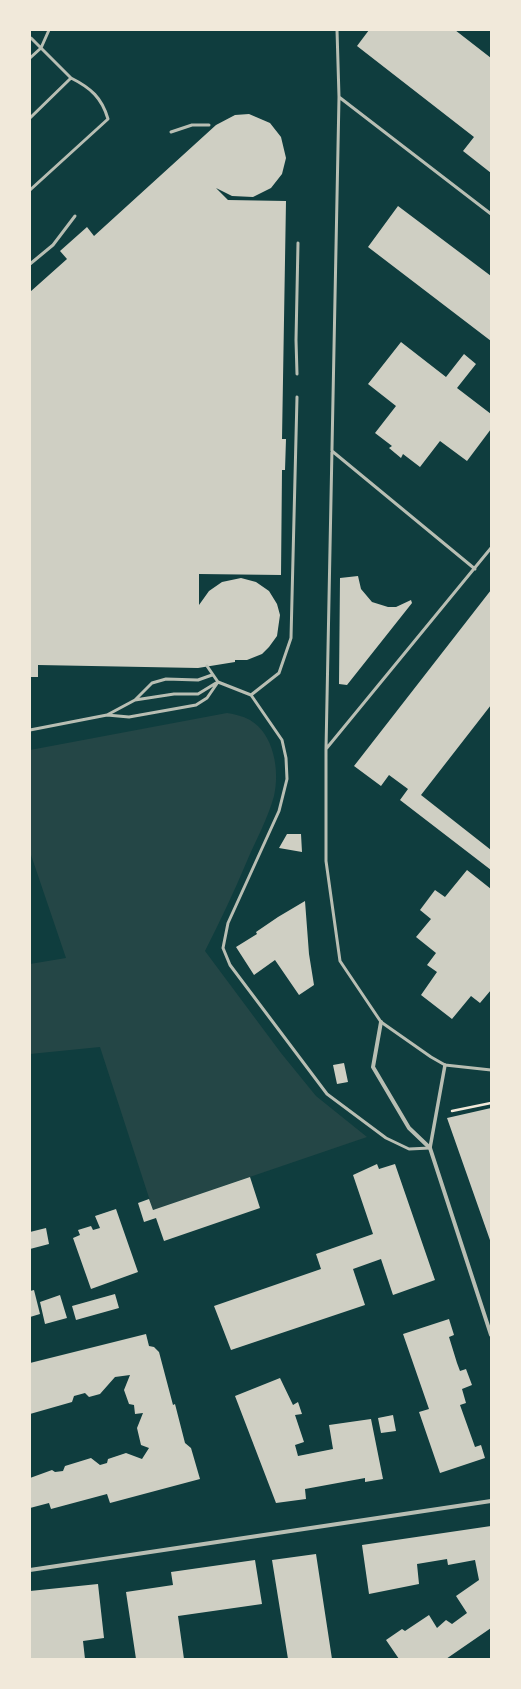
<!DOCTYPE html>
<style>
body{margin:0}
#map{position:relative;width:521px;height:1689px;overflow:hidden;background:#0f3d3e;font-family:"IBM Plex Sans",sans-serif}
canvas{display:block}
.frame{position:absolute;inset:0;border:31px solid #f1e9da;pointer-events:none}
</style>
<div id="map">
<canvas width="521" height="1689"></canvas>
<div class="frame"></div>
</div>
<script>
const ctx = document.querySelector('canvas').getContext('2d');
ctx.lineJoin = 'round';
function fill(path, color) {
  ctx.fillStyle = color;
  ctx.fill(path, 'evenodd');
}
function trace(path, color, width, dash) {
  ctx.strokeStyle = color;
  ctx.lineWidth = width;
  ctx.lineCap = dash ? 'butt' : 'round';
  ctx.setLineDash(dash || []);
  ctx.stroke(path);
}
const green = new Path2D(`
 M227 713C235 714 242 716 250 720 274 734 280 771 274 796 268 818 256 840 247 861 234 892 220 921 205 951L281 1053 316 1096 367 1137 153 1210 100 1047 30 1054V964L66 958 30 852V750Z`);
const building = new Path2D(`
 M369 30H455L491 58V173L463 151 474 137 357 46Z
 M249 114 270 123 281 137 286 158 282 174 271 188 253 197 232 196 216 188 228 200 286 201 282 439H286L285 470H282L281 575 199 574V605L209 591 222 582 241 578 256 582 269 591 277 604 280 615 277 636 269 647 262 654 247 660H235V662L198 668 38 665V677H30V292L67 259 60 251 87 227 94 236 216 125 235 115Z
 M398 206 491 276V341L368 247Z
 M401 342 446 377 464 354 476 364 457 388 491 414V429L467 461 440 441 420 467 403 454 401 458 389 448 392 446 375 433 396 406 368 384Z
 M358 576 361 589 372 602 388 607H396L411 600 412 603 347 685 339 684 340 578Z
 M491 590V705L421 795 491 850V870L400 800 408 789 389 775 381 786 354 766Z
 M287 834H301L302 852 279 848Z
 M467 870 491 889V990L480 1003 471 996 452 1019 421 995 437 972 427 965 436 953 416 937 431 919 420 910 435 890 445 897Z
 M305 901 309 954 314 985 299 995 275 960 254 975 236 947 257 934 256 932 278 917Z
 M344 1063 348 1082 337 1084 333 1065Z
 M491 1108V1243L447 1118Z
 M377 1164 379 1169 395 1164 435 1280 393 1295 381 1259 353 1269 365 1305 231 1350 214 1306 321 1269 316 1254 373 1234 353 1175Z
 M250 1177 260 1208 164 1241 156 1218 144 1222 138 1203 149 1199 153 1210Z
 M116 1209 138 1272 91 1289 73 1238 80 1235 78 1230 91 1226 93 1230 100 1228 95 1216Z
 M46 1228 49 1244 30 1249V1232Z
 M34 1290 40 1314 30 1317V1291Z
 M115 1294 119 1308 76 1320 72 1306Z
 M60 1295 67 1318 45 1324 40 1302Z
 M449 1319 454 1335 449 1337 457 1363 460 1371 466 1369 472 1385 462 1389 466 1403 460 1405 475 1447 481 1445 485 1458 440 1473 419 1412 429 1409 403 1334Z
 M146 1334 149 1346 154 1347 159 1352 173 1405 175 1404 185 1443 191 1448 200 1479 110 1503 107 1494 51 1509 49 1503 30 1508V1478L52 1470 55 1472 63 1471 65 1466 91 1458 100 1465 107 1463 108 1459 126 1453 142 1459 149 1448 141 1445 137 1428 143 1413 135 1414 134 1405 129 1404 124 1390 130 1375 115 1377 100 1394 89 1397 85 1393 74 1396 72 1402 30 1414V1363Z
 M280 1378 293 1405 298 1402 302 1414 295 1415 304 1442 295 1445 298 1456 333 1449 329 1425 371 1419 383 1479 365 1482V1478L305 1489 306 1499 276 1503 235 1396Z
 M393 1415 396 1431 381 1433 378 1418Z
 M491 1526V1628L446 1659H399L386 1640 402 1629 405 1631 429 1615 437 1628 446 1620 452 1624 467 1613 456 1596 479 1580 475 1560 448 1565 447 1559 417 1564 419 1584 369 1594 362 1545Z
 M316 1554 332 1659H288L272 1560Z
 M255 1560 262 1604 178 1616 184 1659H136L126 1592 173 1585 171 1572Z
 M98 1584 104 1638 83 1641 85 1659H30V1591Z`);
const path = new Path2D(`
 M452 1111 491 1103`);
const service = new Path2D(`
 M337 30 339 97 326 749V861L340 961 381 1022 431 1057 445 1065 491 1070
 M31 38 71 78
 M30 58 41 48 49 30
 M339 97 491 214
 M30 118 71 78C91 88 102 98 108 119L30 190
 M171 132 192 125H209
 M30 264 53 245 75 216
 M297 374 296 340 298 243
 M332 451 475 569
 M207 666 218 682 251 695 282 740 286 758 287 779 279 811 228 923 223 948 230 965 327 1094 386 1138 409 1149 430 1148
 M251 695 279 673 291 638 297 397
 M135 700 152 683 166 679 198 680 212 675
 M107 715 135 700 174 694H198L216 683
 M30 730 107 715 129 717 196 705 207 698 218 682
 M326 749 491 548`);
const pedestrian = new Path2D(`
 M430 1148 445 1065`);
const minor = new Path2D(`
 M381 1022 373 1067 409 1128 430 1148 491 1335
 M30 1570 491 1501`);
fill(green, '#244646');
fill(building, '#cfcfc3');
trace(path, '#f1e9da', 2.5);
trace(service, '#b8beb3', 3);
trace(pedestrian, '#b8beb3', 3.5);
trace(minor, '#b8beb3', 4);
</script>
